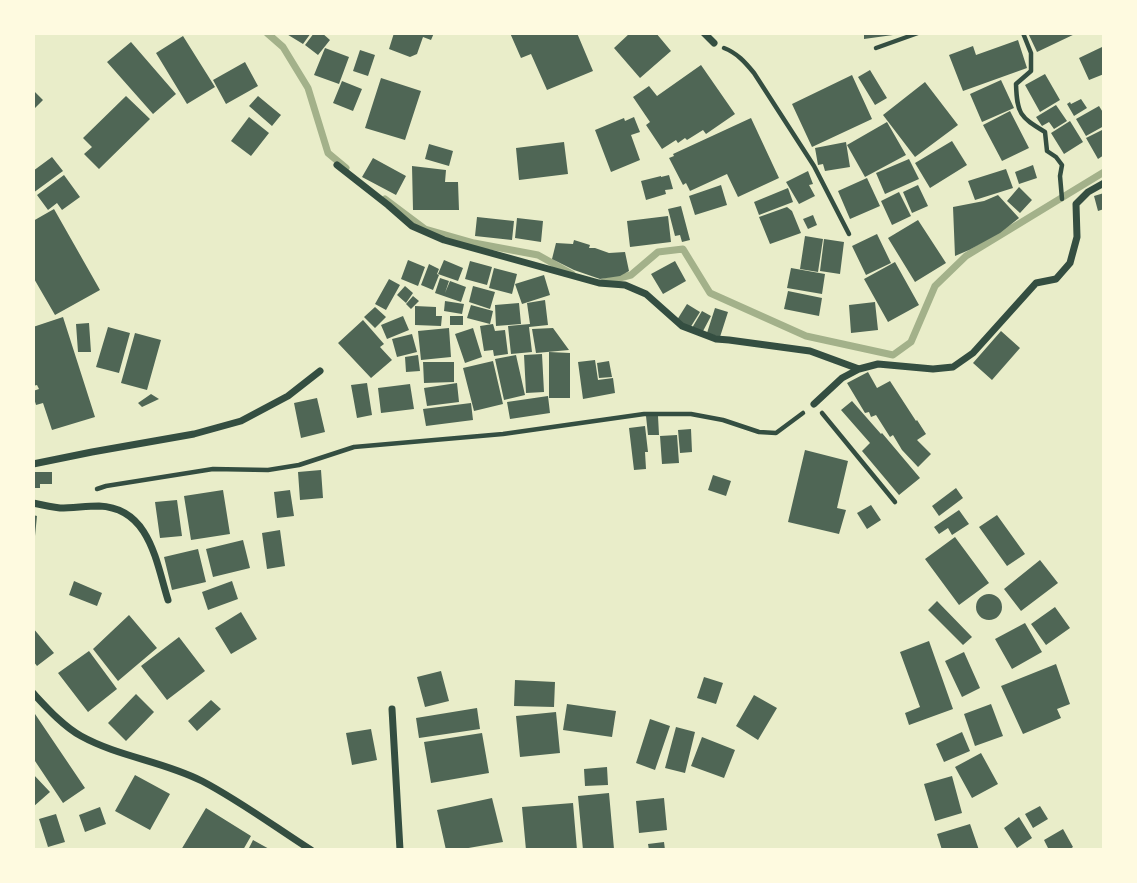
<!DOCTYPE html>
<style>
body{margin:0}
#map{position:relative;width:1137px;height:883px;overflow:hidden;background:#e9edc9;font-family:Jost,sans-serif}
canvas{display:block}
.frame{position:absolute;inset:0;border:35px solid #fefae0;pointer-events:none}
</style>
<div id="map">
<canvas width="1137" height="883"></canvas>
<div class="frame"></div>
</div>
<script>
const ctx = document.querySelector('canvas').getContext('2d');
ctx.lineJoin = 'round';
function trace(path, color, width, dash) {
  ctx.strokeStyle = color;
  ctx.lineWidth = width;
  ctx.lineCap = dash ? 'butt' : 'round';
  ctx.setLineDash(dash || []);
  ctx.stroke(path);
}
function fill(path, color) {
  ctx.fillStyle = color;
  ctx.fill(path, 'evenodd');
}
const stream = new Path2D(`
 M267 33 283 47 308 88 328 153 346 168
 M385 199 425 229 474 243 538 255 572 274
 M604 282 631 275 658 252 683 249 710 293 806 336 893 355 911 342 935 286 966 256 1104 172`);
const building = new Path2D(`
 M285 33H311L303 44Z
 M314 33H322L330 40 318 55 305 45Z
 M394 33H434L431 40 423 37 417 54 410 57 389 49Z
 M510 33H577L593 71 547 90 531 54 521 58Z
 M630 33H656L671 51 640 78 614 48Z
 M864 33H893V35L864 39Z
 M1028 33H1077L1037 52Z
 M183 36 215 87 187 104 156 53Z
 M1018 40 1027 68 963 91 949 55 973 46 976 55Z
 M131 42 176 94 153 114 107 62Z
 M1102 47 1104 50V74L1089 80 1079 58Z
 M325 48 349 57 339 84 314 75Z
 M360 50 375 55 368 76 353 71Z
 M245 62 258 86 226 104 213 80Z
 M701 65 735 114 706 134 703 130 687 140 685 138 678 143 676 140 662 149 646 125 650 122 633 97 649 86 657 96Z
 M870 70 887 98 875 105 858 77Z
 M1045 74 1060 100 1040 112 1025 85Z
 M852 75 872 119 812 147 792 104Z
 M381 78 421 91 405 140 365 128Z
 M1001 80 1014 108 982 122 970 94Z
 M342 81 362 89 353 111 333 103Z
 M925 82 958 125 915 157 883 115Z
 M33 90 43 100 33 110Z
 M126 96 150 119 99 169 84 154 92 147 83 138Z
 M258 96 281 115 272 126 249 106Z
 M1081 99 1087 108 1074 116 1067 104 1070 102 1071 104Z
 M1056 105 1067 121 1054 129 1049 122 1042 126 1036 117Z
 M1099 106 1104 114V126L1086 136 1076 119Z
 M1010 111 1029 148 1002 161 983 125Z
 M249 117 269 133 251 156 231 141Z
 M634 117 640 132 631 135 640 160 611 172 595 130 624 118 625 121Z
 M751 118 779 178 738 197 727 174 690 191 686 183 683 185 669 158 674 156 673 154Z
 M1070 121 1083 142 1064 154 1051 133Z
 M887 122 906 155 865 177 847 145Z
 M1104 129V155L1098 159 1086 138Z
 M952 141 967 165 930 188 915 163Z
 M564 142 568 174 519 180 516 148Z
 M846 142 850 167 825 171 823 164 818 165 815 148Z
 M429 144 453 151 449 166 425 159Z
 M52 157 63 171 33 193V171Z
 M373 158 406 176 396 195 362 177Z
 M909 159 919 179 885 194 876 173Z
 M1033 165 1037 178 1019 184 1015 172Z
 M412 166 446 170 445 182H458L459 210H413Z
 M1006 169 1013 188 975 200 968 181Z
 M808 171 813 184 809 185 815 196 799 204 786 182Z
 M64 175 80 197 62 210 57 203 48 210 37 195Z
 M669 175 673 189 665 190 666 194 646 200 641 181 661 176V177Z
 M867 178 880 206 850 219 838 191Z
 M721 185 727 205 695 215 689 196Z
 M918 185 928 206 912 213 903 192Z
 M1019 187 1032 200 1020 213 1007 201Z
 M788 188 793 202 759 215 754 202Z
 M899 192 911 216 892 225 881 201Z
 M1104 193V209L1098 211 1094 196Z
 M998 195 1019 218 1000 233 969 250 955 256 953 207 984 201Z
 M681 206 690 240 682 242 680 235 675 236 668 209Z
 M787 207 792 211 801 233 770 244 759 217Z
 M54 209 100 290 55 315 33 277V221Z
 M813 215 817 225 808 229 803 219Z
 M668 216 671 242 630 247 627 221Z
 M477 217 514 221 512 240 475 236Z
 M517 218 543 221 541 242 515 238Z
 M918 220 946 263 915 282 888 238Z
 M877 234 891 263 866 275 852 246Z
 M805 236 823 239 818 272 800 269Z
 M824 239 844 242 840 274 820 271Z
 M574 240 590 245 589 248H595L609 253 625 252 629 271 620 276 600 279 574 270 552 259 556 243 573 244Z
 M408 260 425 267 418 286 401 279Z
 M444 260 463 268 458 281 438 274Z
 M470 261 492 267 487 285 465 279Z
 M675 261 686 281 663 294 651 274Z
 M895 262 919 305 888 322 864 279Z
 M429 264 439 269 437 274 439 275 433 290 421 285Z
 M494 268 517 274 512 294 489 288Z
 M791 268 825 274 822 294 787 288Z
 M544 275 550 295 522 304 515 284Z
 M440 278 449 281 445 293 450 281 466 287 461 302 435 293Z
 M389 279 400 285 386 310 375 304Z
 M405 286 413 293 406 303 397 295Z
 M473 286 495 292 490 309 469 302Z
 M788 291 822 298 819 316 784 309Z
 M413 296 419 301 411 309 406 304Z
 M545 300 548 325 529 327 532 352 511 354 508 326 530 324 527 303Z
 M445 301 464 304 462 314 444 311Z
 M875 302 878 330 851 333 849 305Z
 M519 303 521 324 496 326 495 305Z
 M687 304 700 312 690 328 677 320Z
 M471 305 493 311 490 324 467 318Z
 M415 306 436 307V316H442L441 326 415 325Z
 M375 307 386 317 375 328 364 317Z
 M715 308 728 312 720 337 707 333Z
 M702 311 711 316 702 333 692 328Z
 M403 316 409 330 387 339 381 325Z
 M450 316H463V325H450Z
 M63 317 95 417 52 430 43 403 36 405 33 395V391L39 389 37 385 33 386V327Z
 M363 320 384 344 380 347 392 360 371 378 338 343Z
 M89 323 91 352H78L76 324Z
 M493 324 495 331 505 330 508 354 494 356 493 350 484 351 480 326Z
 M108 327 130 333 119 373 96 367Z
 M449 328 451 357 421 360 418 331Z
 M473 328 482 357 465 363 455 334Z
 M553 328 569 350 536 353 532 329Z
 M1001 331 1020 348 992 380 973 363Z
 M135 333 161 340 147 390 121 383Z
 M412 334 417 352 397 357 392 339Z
 M549 352 570 353V398H549Z
 M542 354 544 392 526 393 524 355Z
 M418 355 420 371 406 372 405 357Z
 M516 355 525 395 504 400 495 359Z
 M595 360 598 380 613 378 615 393 583 399 578 362Z
 M493 361 503 404 474 411 463 368Z
 M609 361 612 377 599 378 597 363Z
 M423 362H454V382L424 383Z
 M868 372 877 388 890 381 916 421 917 420 926 434 917 440 931 454 918 467 902 450 893 435 890 437 876 415 871 417 869 412 865 413 847 383Z
 M367 383 372 415 357 418 351 385Z
 M457 383 459 402 427 406 424 388Z
 M410 384 414 409 381 413 378 388Z
 M151 394 159 399 142 407 138 403Z
 M548 396 550 413 510 419 507 402Z
 M317 398 325 432 301 438 294 403Z
 M852 401 881 434 882 433 920 478 899 495 862 451 870 443 841 410Z
 M471 403 473 420 426 426 423 409Z
 M646 416H658L659 435H648Z
 M645 426 648 452H645L646 469 634 470 629 428Z
 M691 429 692 452 680 453 678 430Z
 M677 435 679 463 662 464 660 436Z
 M805 450 848 461 837 508 846 510 839 534 788 522Z
 M321 470 323 498 300 500 298 472Z
 M33 472H52V484H40V488H33Z
 M713 475 731 481 726 496 708 490Z
 M956 488 963 498 939 516 932 506Z
 M223 490 230 534 191 540 184 496Z
 M290 490 294 516 277 518 274 492Z
 M177 500 182 536 160 538 155 502Z
 M871 505 881 520 867 529 857 513Z
 M959 510 969 524 952 535 948 528 939 534 934 527Z
 M33 515 37 516 35 536H33Z
 M997 515 1025 554 1007 566 979 527Z
 M280 530 285 566 267 569 262 533Z
 M955 537 989 583 959 605 925 559Z
 M243 540 250 568 213 577 206 549Z
 M198 549 206 582 172 590 164 557Z
 M1040 560 1058 583 1021 611 1004 589Z
 M74 581 102 593 97 606 69 595Z
 M232 581 238 599 208 610 202 592Z
 M976 607a13 13 0 1 1 26 0a13 13 0 1 1-26 0Z
 M937 601 972 637 963 645 928 610Z
 M1055 607 1070 628 1046 645 1031 624Z
 M241 612 257 639 231 654 215 628Z
 M129 615 157 648 118 681 93 649Z
 M1025 623 1042 652 1012 669 995 639Z
 M33 628 54 653 37 666 33 661Z
 M179 637 205 671 167 700 141 666Z
 M929 641 953 709 909 725 905 713 920 707 900 652Z
 M89 651 117 689 88 712 58 673Z
 M964 652 980 688 962 697 945 661Z
 M1056 664 1070 704 1057 709 1061 718 1023 734 1001 686Z
 M441 671 449 701 425 707 417 677Z
 M704 677 723 683 716 704 697 698Z
 M515 680 555 682 554 707 514 706Z
 M136 694 154 712 126 741 108 723Z
 M754 695 777 708 758 740 736 726Z
 M211 700 221 709 197 731 188 721Z
 M567 704 616 711 612 737 563 730Z
 M991 704 1003 736 975 746 964 714Z
 M477 708 480 729 419 738 416 718Z
 M33 711 85 788 63 803 33 758Z
 M556 712 560 753 520 757 516 716Z
 M650 719 670 726 655 770 636 763Z
 M676 727 695 732 685 773 665 768Z
 M371 729 377 760 352 765 346 733Z
 M962 732 970 751 944 762 936 744Z
 M482 733 489 773 431 783 424 742Z
 M702 737 735 750 724 778 691 766Z
 M981 753 998 784 972 798 955 767Z
 M607 767 608 785 585 786 584 769Z
 M33 774 50 792 33 807Z
 M135 775 170 794 150 830 115 811Z
 M952 776 962 813 935 821 924 784Z
 M609 793 614 849 583 850 578 796Z
 M492 798 503 842 457 850H446L437 810Z
 M664 798 667 830 639 833 636 801Z
 M573 803 577 850H526L522 807Z
 M1040 806 1048 819 1033 828 1025 814Z
 M100 807 106 824 85 832 79 815Z
 M206 808 251 836 243 850H181Z
 M56 814 65 842 48 847 39 819Z
 M1019 817 1032 838 1017 848 1004 828Z
 M970 824 979 850H942L937 834Z
 M1063 829 1073 847 1069 850H1049L1044 840Z
 M253 840 271 850H248Z
 M664 842 665 850H649L648 844Z`);
const path = new Path2D(`
 M1023 33 1031 53V71L1016 84C1017 114 1020 117 1045 132L1047 151 1056 157 1062 165 1060 176 1062 199
 M724 48C737 53 745 62 754 73L814 166 849 234
 M876 48 918 33
 M822 413 895 502
 M97 489 106 486 213 469 268 470 299 465 354 447 503 434 644 414H691L723 420 759 432 776 433 803 413`);
const minor = new Path2D(`
 M704 33 714 43
 M337 165 388 205 412 226 444 240 599 283 625 285 646 294 682 326 716 339 729 340 810 351 859 369
 M814 404 842 378 859 369 878 364 933 369 953 367 973 353 1036 283 1056 279 1070 263 1077 237 1076 204 1088 192 1104 183
 M33 464 92 452 194 434 241 421 288 396 320 371
 M33 503C42 505 51 507 60 508 73 508 86 506 99 506 150 508 156 562 168 600
 M33 693C47 708 63 726 81 736 119 757 163 761 202 781 240 801 275 827 311 850
 M392 709 400 850`);
trace(stream, '#a3b18a', 7);
fill(building, '#4f6655');
trace(path, '#344e41', 4.5);
trace(minor, '#344e41', 7);
</script>
